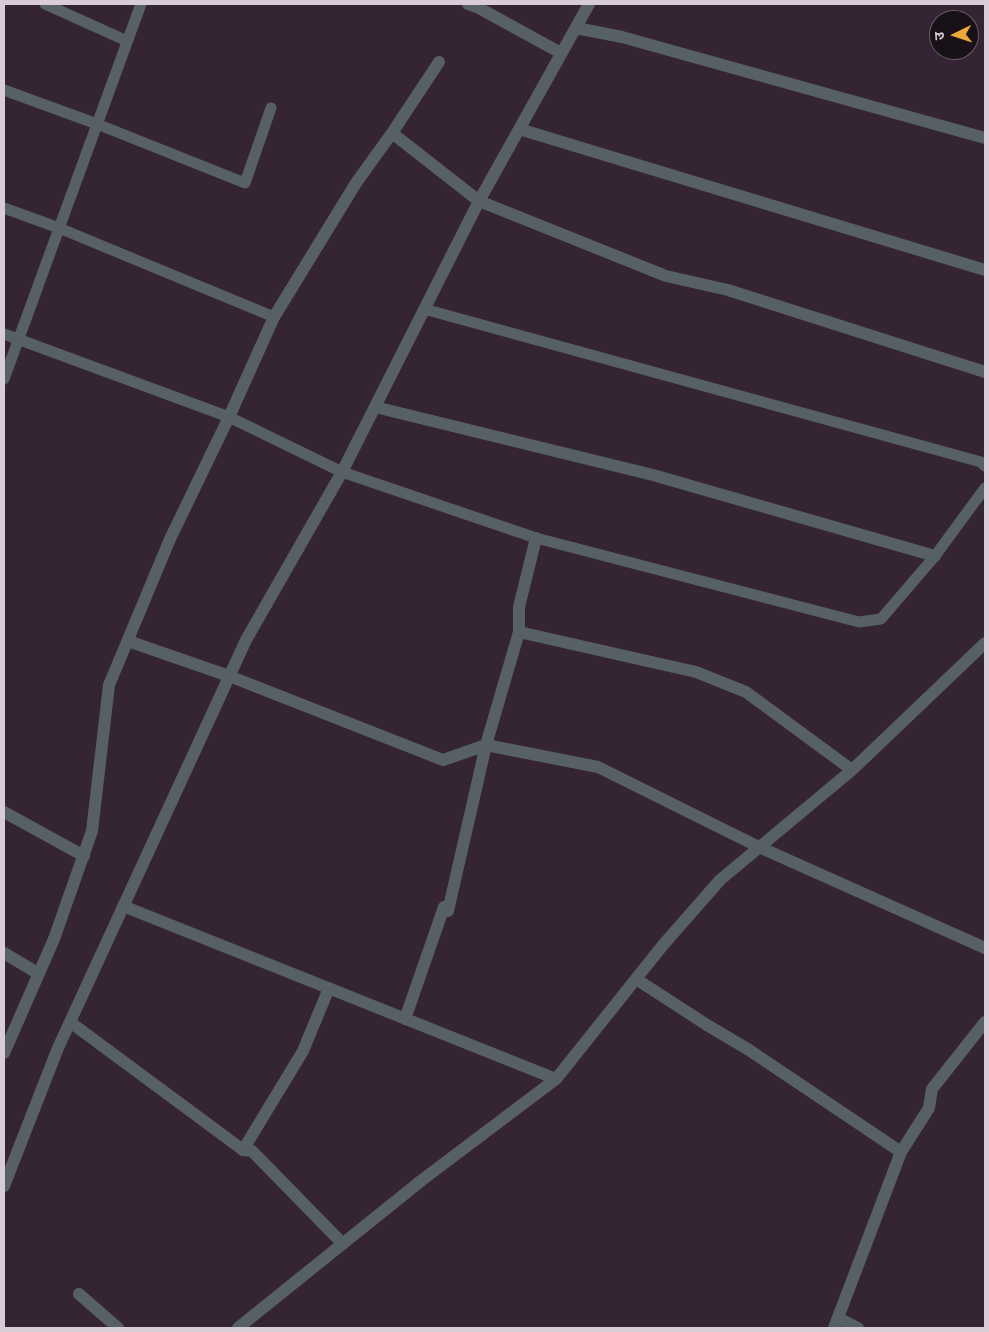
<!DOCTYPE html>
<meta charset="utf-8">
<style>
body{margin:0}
#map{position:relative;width:989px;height:1332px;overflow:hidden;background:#352534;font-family:Bitter,"Noto Sans Devanagari",serif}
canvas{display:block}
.frame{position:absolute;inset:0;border:5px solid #d8cdd7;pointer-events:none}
.north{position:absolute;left:929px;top:10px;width:50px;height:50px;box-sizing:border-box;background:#181118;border:1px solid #655c64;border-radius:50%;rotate:266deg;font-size:14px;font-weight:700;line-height:20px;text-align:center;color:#d8cdd7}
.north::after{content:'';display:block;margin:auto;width:18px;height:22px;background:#eca93a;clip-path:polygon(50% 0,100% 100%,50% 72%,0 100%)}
</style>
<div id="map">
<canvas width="989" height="1332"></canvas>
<div class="frame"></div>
<div class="north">उ</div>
</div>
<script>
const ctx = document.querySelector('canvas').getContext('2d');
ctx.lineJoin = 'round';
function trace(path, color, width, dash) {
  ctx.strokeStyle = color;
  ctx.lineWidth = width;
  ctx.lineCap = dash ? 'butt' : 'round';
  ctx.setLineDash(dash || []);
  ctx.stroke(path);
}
const lane = new Path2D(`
 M45 4 127 41
 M4 90 97 124 245 183 271 108
 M4 208 59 228 274 317
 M424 309 981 462 985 466
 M4 334 229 417 342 472 536 538 859 622 881 619 935 556 985 488
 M4 379 141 4`);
const street = new Path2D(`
 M468 4 477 7 561 53
 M576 28 622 37 985 138
 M519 129 985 270
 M392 133 439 62
 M375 407 653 475 935 556
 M519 632 696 672 746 692 852 770
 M128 641 229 676 443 760 486 745 598 767 759 847 985 948
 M4 812 84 856
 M123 906 556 1079
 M4 953 39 974
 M636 979 707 1025 749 1050 901 1152
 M405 1019 444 907 448 911 486 745 519 632V607L536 538
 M70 1022 243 1150 252 1151 343 1244
 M4 1053 54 939 92 831 109 685 170 539 229 417 274 317 356 183 392 133 479 201 666 276 728 290 985 372
 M243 1150 303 1051 329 988
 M4 1186 58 1048 246 640 342 472 479 201 589 4
 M79 1294 118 1328
 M838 1318 858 1328
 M238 1328 422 1180 556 1079 663 945 720 880 852 770 985 643
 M834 1328 901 1152 929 1108 932 1089 985 1022`);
trace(lane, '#566066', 11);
trace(street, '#566066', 12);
</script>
